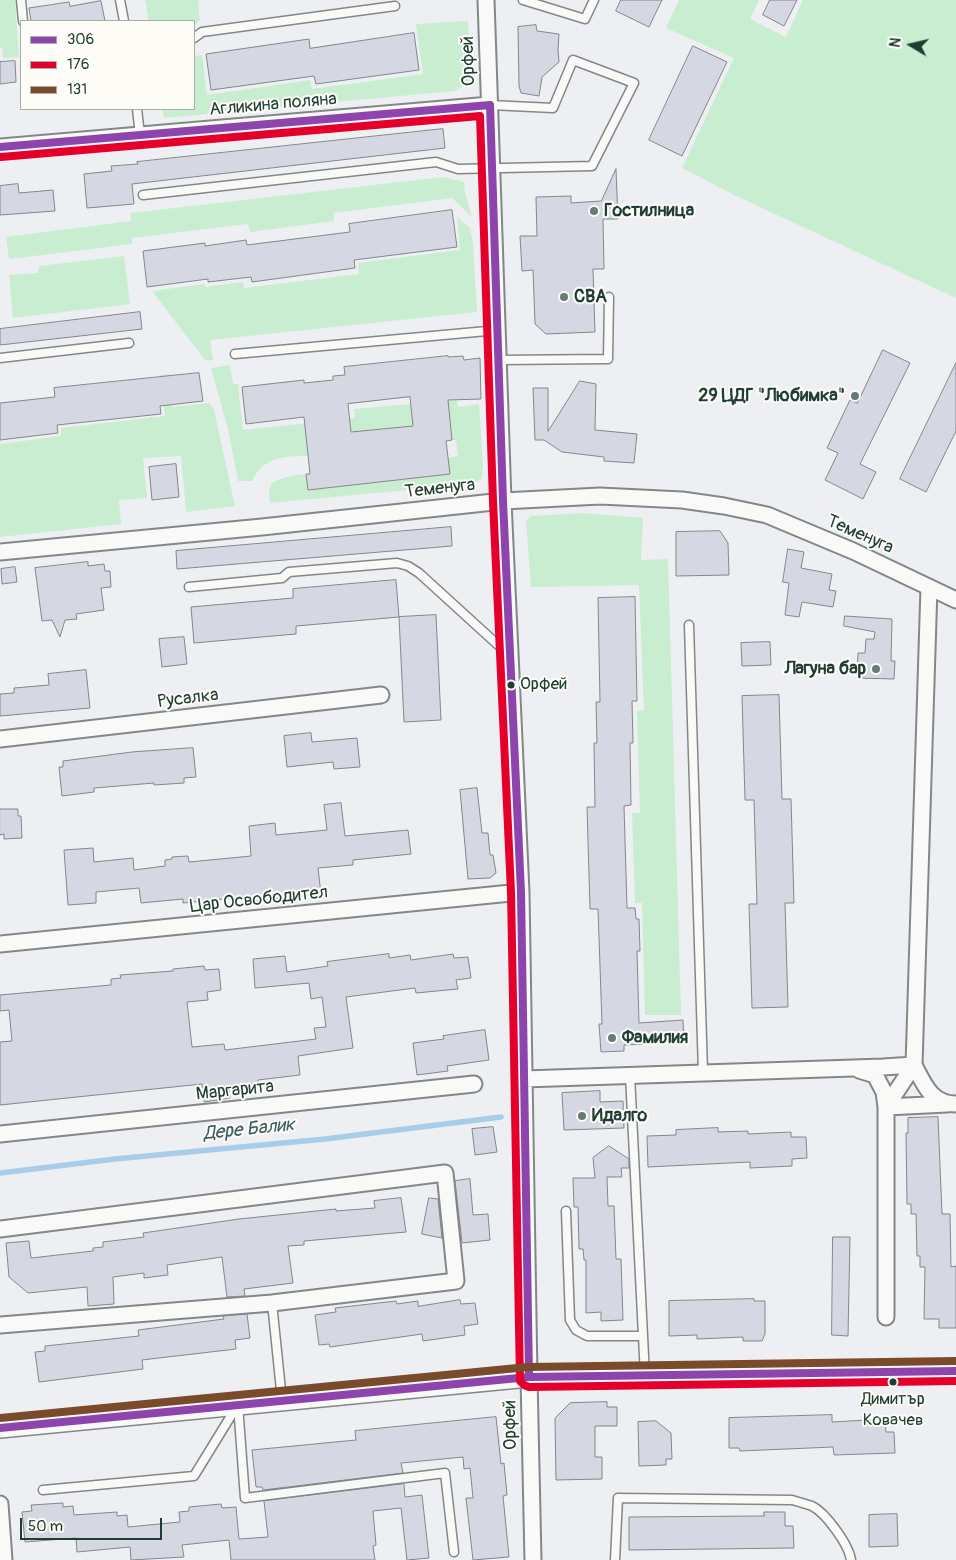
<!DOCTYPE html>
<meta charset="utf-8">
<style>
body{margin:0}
#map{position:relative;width:956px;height:1560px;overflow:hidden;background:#eeeff3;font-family:Pangolin,sans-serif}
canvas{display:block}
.legend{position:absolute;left:20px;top:20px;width:175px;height:90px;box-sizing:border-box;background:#fdfcf7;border:1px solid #a4b0a9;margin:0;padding:6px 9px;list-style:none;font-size:15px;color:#1f3d34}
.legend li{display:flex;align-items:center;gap:10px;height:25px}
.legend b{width:25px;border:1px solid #a4b0a9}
.north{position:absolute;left:886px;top:20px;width:50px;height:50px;-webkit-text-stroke:4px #fdfcf7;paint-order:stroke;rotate:279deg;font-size:14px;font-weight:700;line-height:20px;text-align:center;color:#1f3d34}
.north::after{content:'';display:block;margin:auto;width:18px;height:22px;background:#1f3d34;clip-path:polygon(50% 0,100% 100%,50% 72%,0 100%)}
.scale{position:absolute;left:20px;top:1518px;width:142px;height:22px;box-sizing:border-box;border:2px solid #1f3d34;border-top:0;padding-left:6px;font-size:15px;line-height:18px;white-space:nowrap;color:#1f3d34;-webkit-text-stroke:4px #fdfcf7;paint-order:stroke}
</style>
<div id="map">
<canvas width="956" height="1560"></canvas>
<ul class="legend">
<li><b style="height:6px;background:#8e44ad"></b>306</li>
<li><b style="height:6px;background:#e4002b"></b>176</li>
<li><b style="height:6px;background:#7a4b2a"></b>131</li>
</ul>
<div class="north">N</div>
<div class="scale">50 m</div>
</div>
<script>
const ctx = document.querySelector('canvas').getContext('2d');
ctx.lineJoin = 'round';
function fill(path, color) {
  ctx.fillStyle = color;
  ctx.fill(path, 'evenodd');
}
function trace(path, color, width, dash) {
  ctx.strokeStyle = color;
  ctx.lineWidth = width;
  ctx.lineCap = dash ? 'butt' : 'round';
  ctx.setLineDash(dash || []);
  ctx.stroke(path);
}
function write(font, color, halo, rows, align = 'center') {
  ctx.font = font + ' Pangolin,sans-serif';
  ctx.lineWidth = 4;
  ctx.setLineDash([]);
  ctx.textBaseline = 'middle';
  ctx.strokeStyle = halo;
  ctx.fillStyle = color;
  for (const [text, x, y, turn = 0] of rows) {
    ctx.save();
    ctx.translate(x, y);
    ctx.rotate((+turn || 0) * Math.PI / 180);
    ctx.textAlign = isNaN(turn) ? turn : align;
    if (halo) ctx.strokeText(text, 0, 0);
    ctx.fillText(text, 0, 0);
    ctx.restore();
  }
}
const green = new Path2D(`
 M0 0H15L19 57 3 58 2 48H0Z
 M145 0H198L200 20 194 26V21H149Z
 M679 0H759L750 19 786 37 803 0H956V298L736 196 682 168 734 58 666 28Z
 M468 21 470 82 454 91 164 118 162 109H194V56L202 55 207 95 310 80 312 89 423 74 416 24Z
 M443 177 464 182 465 192 472 217 452 198 334 213V221L250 232 248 224 132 238V244L9 259 6 237 131 221V213Z
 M457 217 470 228 473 245 477 312 210 340 213 360H205L152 291 204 284 205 287 243 282 244 288 359 274 358 263 460 250Z
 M124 256 130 304 13 318 9 275 38 273 39 266Z
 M230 365 233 384H238L243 430 355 418 354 409 456 400 459 407 479 404 483 466 482 479 470 484 270 503 269 490 272 483C283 477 294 475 306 474L308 490 450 474 448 458 458 456 456 440H452L450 422 306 437 308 456C284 456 263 457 252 481H238L228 429 211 368Z
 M169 374 173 407 210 403 214 410 235 506 186 512 181 456 143 458 147 498 119 500 121 524 0 537V444L61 436V428L165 416 160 375Z
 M584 513 643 518 641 560 668 559 681 1015H645L642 903H635L632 813H640L637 711 644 710 639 585 531 587 526 521 531 516Z`);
const stream = new Path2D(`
 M0 1173 115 1159 325 1139 501 1117`);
const building = new Path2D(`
 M621 0H662L649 27 616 11Z
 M770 0H797L784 26 763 15Z
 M101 1 105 21H31L29 8 69 2 70 6Z
 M536 25 537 31 559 34 558 50 559 62 542 77 539 96 521 93 519 86 518 27Z
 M414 33 419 70 316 84 314 76 211 90 206 54 309 39 310 48Z
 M693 46 727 62 682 156 649 140Z
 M15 61 16 82 0 84V62Z
 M443 129 445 148 132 184 134 204 87 208 84 174 112 171 111 166 138 164 137 162Z
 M616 169 618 219H603L604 269H593L595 332 546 334 535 324 533 270 522 271 520 236H537L536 197 571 196V203L601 201Z
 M18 184 19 193 53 190 55 211 0 215V186Z
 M452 210 457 247 354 260 355 268 252 282 251 277 208 282V279L147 287 143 251 205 243V246L246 240 247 245 350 232 349 224Z
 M140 312 142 329 0 345V329Z
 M883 350 910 363 860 464 876 472 863 499 825 480 838 453 827 448 850 400 857 403Z
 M448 356V357L463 356 464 360 480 358 481 399 448 400 452 440 446 441 450 474 308 490 306 474H310L304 417 246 424 242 387 304 380V383L333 380V376L345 375 344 367ZM410 397 413 426 351 432 348 404Z
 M956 363V431L926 492 900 479Z
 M199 373 203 401 160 406 161 414 57 425 58 433 0 440V403L55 397 54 388Z
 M580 381 596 384 595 430 637 434 634 463 604 461V457L562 452 544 440H535L533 388H548V431Z
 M176 464 179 497 152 500 149 467Z
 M451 527 452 546 177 569 176 551Z
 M720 531 728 543 729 575 676 576V532Z
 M788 549 804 552 801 568 832 574 829 590 836 591 833 607 802 602 799 617 785 615 789 583 783 582Z
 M88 562V566L104 564 105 571H110L111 587 101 588 104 610 76 614 77 619 65 620 60 637 52 620 42 621 35 568Z
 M15 567 17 582 2 584 1 569Z
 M396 580 399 617 296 626V634L194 643 191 607 293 598V589Z
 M635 597 637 701H632L633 743H630L631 805 624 806 627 908H635L636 919H639L640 951H637L639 1023 683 1020 684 1042 624 1045V1051L601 1052 599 1024H602L598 909H590L587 807H595L594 743H597L596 702H600L598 598Z
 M436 615 441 720 404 722 399 617Z
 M845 616 892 619 891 661H895L894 679 857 678 858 653H865L866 639H874L875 632 844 626Z
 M184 637 187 664 162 667 159 639Z
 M770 642 771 665 742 666 741 643Z
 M86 670 90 708 0 716V694L14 693V688L49 685 48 674Z
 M779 695 782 799H791L794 903H785L788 1007 752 1008 749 904H757L754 800H745L742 696Z
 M311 733 312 742 357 738 360 767 334 769 333 762 287 767 284 736Z
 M193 748 196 777 184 778V783L154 785V783L94 788V792L62 796 59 767H63V761L132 752Z
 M477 788 482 833H488L490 855H493L496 873 490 878 468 879 460 790Z
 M341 803 345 836 408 830 411 854 353 860V865L318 868 321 894 244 902V897L183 903V899L141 903 139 888 96 892V903L68 905 64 850 93 848 94 862 133 858 134 870 165 866V860L172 859V857L188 856 189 862 251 856 249 826 275 823 276 835 327 830 324 805Z
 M0 809H18V816H21L22 838 4 839V834L0 835Z
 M389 954V958L410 955 411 960 453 954 454 958 468 957 471 978 456 980 458 989 416 993 415 988 346 997 353 1048 298 1056 300 1075 258 1080V1083L229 1086 230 1098 204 1102 202 1084 0 1105V1042L12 1041 9 1010 0 1011V995L111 985V979L121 978 120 975 173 971V969L204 966 205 970 219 969 221 990 207 992 208 1000 187 1002 192 1047 224 1044 225 1050 316 1039 314 1028 326 1027 322 997 311 999 309 983 255 988 253 959 285 956 287 972 328 966 327 962Z
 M485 1030 489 1060 447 1066 448 1071 417 1075 413 1043 444 1039 443 1036Z
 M600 1091V1102L623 1101 624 1128 564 1130 562 1093Z
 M938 1117 942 1214H950L951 1267 956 1266V1328H939V1319H924L925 1267H920V1256H917L916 1214H911V1204H907L906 1133H908V1118Z
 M493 1127 497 1152 475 1155 472 1129Z
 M718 1128V1132L748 1131V1134L791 1132V1137H806L807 1158 792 1159V1166L750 1168V1162L648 1167 647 1136 676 1135V1130Z
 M609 1146 629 1159V1168H621L622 1177H607L608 1206H614L616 1259H621L623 1320 601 1321V1312L586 1313V1260H584L583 1249H579L578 1207H574L573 1178H595L593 1158Z
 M470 1179 473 1215 488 1214 490 1240 462 1243 455 1181Z
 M401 1198 406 1232 304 1241V1245L288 1246 293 1283 244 1289 245 1296 227 1297 222 1257 167 1265 168 1275 144 1278V1273L113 1277 114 1304 88 1306 87 1287 28 1293 9 1277 6 1243 29 1241 31 1258 93 1251V1248L103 1247V1242L144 1237 143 1233 239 1219 336 1209V1211L375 1208 374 1201Z
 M429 1198 438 1199 442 1238 422 1234Z
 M833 1237H850L848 1336 832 1335Z
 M754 1299V1301H765V1334L762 1341H743V1337L697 1339V1335L669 1336V1301Z
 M460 1300 461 1304 475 1303 478 1324 464 1326 465 1335 423 1341 422 1334 330 1347 329 1344 319 1345 315 1315 336 1312 335 1308 396 1301 397 1304 418 1301V1306Z
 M247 1314 250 1338 235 1340 236 1349 142 1360 143 1369 39 1382 35 1352 45 1351V1346L139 1336 138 1330 224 1319 223 1316Z
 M607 1402V1407H617V1426H595V1457H602V1479L556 1480 555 1418 570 1403Z
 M832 1415V1422L885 1419 886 1432H894L895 1453 834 1455 833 1447 740 1451 739 1448H729V1418Z
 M496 1417 501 1464 504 1463 507 1495 503 1496 509 1557 473 1560 466 1498H473L470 1468 464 1469 463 1457 401 1463 403 1473 263 1490 262 1487H256L252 1450 356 1440 355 1431Z
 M656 1421 671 1433 672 1459H666V1465L639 1466 638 1422Z
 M404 1484 405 1497 422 1495 429 1558 407 1560 401 1508 373 1511 376 1545 373 1546 375 1560H231L229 1540 182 1545 184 1557 131 1560 130 1547 77 1552 76 1538 25 1542 22 1512 32 1511 31 1505 63 1503V1507L73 1506 74 1515 117 1512V1516L127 1515 128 1527 180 1522 179 1512 189 1511V1507L221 1504 222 1508 236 1507 239 1539 268 1537 264 1501Z
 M764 1512H785V1526H793L794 1548 629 1550V1517L764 1516Z
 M897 1514 898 1546 869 1547V1515Z`);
const service = new Path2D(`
 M21 0 23 21
 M120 0 124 21
 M523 0 585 19 594 0
 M194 38 202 32 395 6
 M137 109 140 135
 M143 195 436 162 458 169 592 166 634 83 573 60 553 108 490 105
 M235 354 498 330
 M0 358 129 343
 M499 360 608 359 609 297
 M189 587 282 578 289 572 397 563 408 566 419 573 509 655
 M689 625 703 1072
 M630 1075 643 1336
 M566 1211 570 1320 576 1330 587 1336H643L645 1376
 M272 1303 282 1400
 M238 1405 245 1498 445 1473 454 1552
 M43 1490 194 1476 237 1406
 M615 1560 618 1498 792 1500C799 1502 806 1504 812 1506 826 1513 849 1545 851 1560`);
const minor = new Path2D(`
 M486 0 503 501 521 892 529 1377 533 1560
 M0 147 490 105
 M0 552 262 527 503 501 600 496 682 500 724 506 767 515 853 551 956 600
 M0 739 381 695
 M0 944 521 892
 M859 1070 875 1075 884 1092 886 1107 947 1104
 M524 1079 883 1067 914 1065C924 1084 931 1104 956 1104
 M0 1134 474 1084
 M0 1229 445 1173 456 1281 272 1303 0 1325
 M886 1317V1107L914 1065 929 587
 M0 1504 4 1560`);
const tertiary = new Path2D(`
 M0 1428 529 1377 956 1371`);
const bus1 = new Path2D(`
 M0 147 490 105 503 501 521 892 529 1377
 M0 1428 529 1377 956 1371`);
const bus2 = new Path2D(`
 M1 157 480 116 493 501 511 892 520 1381 524 1385 529 1387 956 1381`);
const bus3 = new Path2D(`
 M0 1418 528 1367 956 1361`);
const markers = [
 [594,211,5,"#677b77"],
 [564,297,5,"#677b77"],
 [855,396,5,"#677b77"],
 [876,669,5,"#677b77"],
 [511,685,4.5,"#1f3d34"],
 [612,1038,5,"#677b77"],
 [582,1116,5,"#677b77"],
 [893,1382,4.5,"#1f3d34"]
];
const busNames = [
 ["Орфей",520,685],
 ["Димитър",893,1400,"center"],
 ["Ковачев",893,1421,"center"]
];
const streetNames = [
 ["Орфей",469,61,-92],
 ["Агликина поляна",273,105,-5],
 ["Теменуга",440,489,-6],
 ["Теменуга",860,535,24],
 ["Русалка",188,699,-7],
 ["Цар Освободител",259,900,-6],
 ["Маргарита",235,1091,-6],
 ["Орфей",511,1425,-91]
];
const poiNames = [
 ["Гостилница",604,211],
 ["CBA",574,297],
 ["29 ЦДГ \"Любимка\"",845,396,"right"],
 ["Лагуна бар",866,669,"right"],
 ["Фамилия",622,1038],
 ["Идалго",592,1116]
];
const waterNames = [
 ["Дере Балик",249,1130,-6]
];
fill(green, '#c9edd0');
trace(stream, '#a7cdeb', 5.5);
fill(building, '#d5d7e2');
trace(building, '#828888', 1);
trace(service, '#828888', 11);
trace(minor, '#828888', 19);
trace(tertiary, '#828888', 22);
trace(service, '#f9f9f8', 8);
trace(minor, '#f9f9f8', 15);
trace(tertiary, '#f9f9f8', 19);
trace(bus1, '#8e44ad', 8);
trace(bus2, '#e4002b', 8);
trace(bus3, '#7a4b2a', 8);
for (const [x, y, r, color] of markers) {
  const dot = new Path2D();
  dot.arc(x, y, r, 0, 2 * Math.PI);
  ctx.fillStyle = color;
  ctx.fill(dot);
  trace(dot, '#fdfcf7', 2);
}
write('17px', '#1f3d34', '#fdfcf7', busNames, 'left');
write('18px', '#1f3d34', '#fdfcf7', streetNames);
write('bold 18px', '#1f3d34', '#fdfcf7', poiNames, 'left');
write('italic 19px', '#3a5e61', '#fdfcf7', waterNames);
</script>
